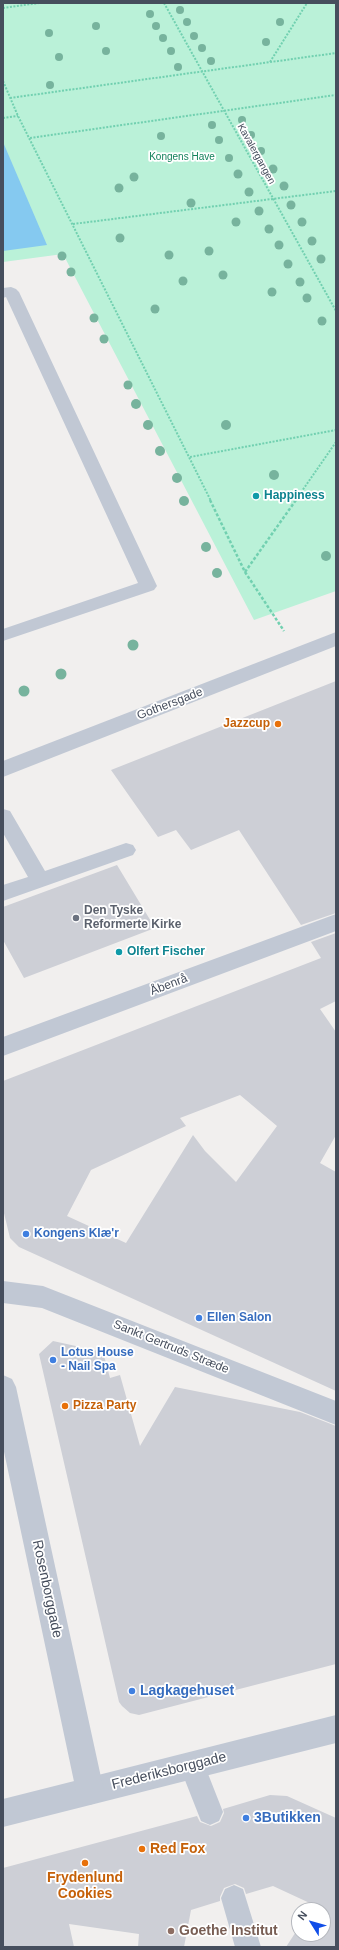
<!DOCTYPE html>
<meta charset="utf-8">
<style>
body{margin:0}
#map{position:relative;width:339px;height:1950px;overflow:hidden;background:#f1efee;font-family:Arial,sans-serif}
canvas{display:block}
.frame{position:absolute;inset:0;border:4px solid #464e5d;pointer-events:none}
.north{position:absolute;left:291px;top:1902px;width:40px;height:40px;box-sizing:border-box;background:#fff;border:1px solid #b5b8be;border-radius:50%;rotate:307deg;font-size:11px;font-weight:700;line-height:16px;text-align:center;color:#464e5d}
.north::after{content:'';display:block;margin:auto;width:14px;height:18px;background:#114ee8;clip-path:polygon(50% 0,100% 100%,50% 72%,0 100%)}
</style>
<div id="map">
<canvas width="339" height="1950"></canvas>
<div class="frame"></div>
<div class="north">N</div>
</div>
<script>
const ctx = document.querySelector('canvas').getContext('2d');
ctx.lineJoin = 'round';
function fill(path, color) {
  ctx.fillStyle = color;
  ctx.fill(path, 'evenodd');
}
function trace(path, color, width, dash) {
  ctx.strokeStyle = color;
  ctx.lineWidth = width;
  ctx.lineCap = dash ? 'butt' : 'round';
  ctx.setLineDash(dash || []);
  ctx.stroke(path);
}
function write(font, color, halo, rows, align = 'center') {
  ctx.font = font + ' Arial,sans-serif';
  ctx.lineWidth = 3.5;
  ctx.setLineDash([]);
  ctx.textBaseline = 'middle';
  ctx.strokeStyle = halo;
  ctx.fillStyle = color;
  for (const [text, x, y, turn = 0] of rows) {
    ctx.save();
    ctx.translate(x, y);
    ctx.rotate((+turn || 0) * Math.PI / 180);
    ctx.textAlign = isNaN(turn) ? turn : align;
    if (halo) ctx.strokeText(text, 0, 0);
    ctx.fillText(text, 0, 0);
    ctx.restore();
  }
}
const green = new Path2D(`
 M3 3H336V591L254 620 63 254 3 262Z`);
const water = new Path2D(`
 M3 142 47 245 3 251Z`);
const building = new Path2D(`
 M336 681V913L301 925 239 830 191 850 176 830 158 837 111 770Z
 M117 865 155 928 24 978 3 940V907Z
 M336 933V1001L320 1009 336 1032V1135L320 1163 336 1172V1391L19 1247 10 1238 3 1209V1081L321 958 311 942ZM240 1095 277 1126 236 1182 205 1151 193 1135 126 1243 67 1216 91 1170 186 1126 180 1118Z
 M53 1341 103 1352 110 1378 120 1375 140 1446 175 1387 300 1412 336 1426V1664L139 1715 130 1713 122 1706 119 1702 39 1354Z
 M270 1795 287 1796 336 1818V1947H286L299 1927V1934H323V1910H310L314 1905 273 1886 246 1894 244 1888 235 1884 224 1888 220 1897V1901L191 1910 184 1947H138L139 1934 69 1924 74 1947H3V1868L197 1816 200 1822 211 1826 220 1822 224 1813 223 1809Z`);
const pathFar1 = new Path2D(`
 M164 3 336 311
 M3 8 39 3
 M270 62 307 3
 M3 81 18 116 211 501
 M10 98 336 53
 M3 118 18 116
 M30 138 336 95
 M73 224 336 191
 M190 457 336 430
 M295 501 336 442`);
const path = new Path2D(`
 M210 500 245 572 284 631
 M245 572 296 500`);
const service = new Path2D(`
 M11 287 16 289 19 292 157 586 154 590 3 641V629L138 583 6 297 3 298V288Z
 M3 809 10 811 45 871 126 843 133 845 136 850 133 855 3 901V885L28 877 3 833Z
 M192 1752 201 1756 223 1812 219 1821 210 1825 201 1821 179 1765 183 1756Z
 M234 1885 243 1889 261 1947H235L221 1898 225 1889Z`);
const pedestrian = new Path2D(`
 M336 1715V1743L3 1827V1799Z`);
const minor = new Path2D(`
 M336 914V931L3 1056V1037Z
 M3 1281 43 1286 336 1401V1425L42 1308 3 1303Z
 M3 1375 12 1379 16 1387 104 1791 100 1801 90 1805 80 1801 76 1791 3 1447Z`);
const tertiary = new Path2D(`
 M336 632V646L3 777V761Z`);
const trees = [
 [180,10,4],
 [150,14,4],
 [187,22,4],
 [280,22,4],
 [96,26,4],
 [156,26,4],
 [49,33,4],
 [194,36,4],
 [163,38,4],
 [266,42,4],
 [202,48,4],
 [106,51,4],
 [171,51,4],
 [59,57,4],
 [211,61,4],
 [178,67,4],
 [50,85,4],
 [242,120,4],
 [212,125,4],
 [251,135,4],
 [161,136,4],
 [219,140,4],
 [261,151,4],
 [229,158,4],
 [273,169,4.5],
 [238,174,4.5],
 [134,177,4.5],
 [284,186,4.5],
 [119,188,4.5],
 [249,192,4.5],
 [191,203,4.5],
 [291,205,4.5],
 [259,211,4.5],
 [236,222,4.5],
 [302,222,4.5],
 [269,229,4.5],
 [120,238,4.5],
 [312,241,4.5],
 [279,245,4.5],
 [209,251,4.5],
 [169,255,4.5],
 [62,256,4.5],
 [321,259,4.5],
 [288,264,4.5],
 [71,272,4.5],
 [223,275,4.5],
 [183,281,4.5],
 [300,282,4.5],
 [272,292,4.5],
 [307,298,4.5],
 [155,309,4.5],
 [94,318,4.5],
 [322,321,4.5],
 [104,339,4.5],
 [128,385,4.5],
 [136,404,5],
 [148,425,5],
 [226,425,5],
 [160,451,5],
 [274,475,5],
 [177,478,5],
 [184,501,5],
 [206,547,5],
 [326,556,5],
 [217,573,5],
 [133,645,5.5],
 [61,674,5.5],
 [24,691,5.5]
];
const markers = [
 [256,496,4,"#0f9aa8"],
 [278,724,4,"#e8710a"],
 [76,918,4,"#6b7280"],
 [119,952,4,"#0f9aa8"],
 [26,1234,4,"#3f7fe0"],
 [199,1318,4,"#3f7fe0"],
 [53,1360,4,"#3f7fe0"],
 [65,1406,4,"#e8710a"],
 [132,1691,4,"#3f7fe0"],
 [246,1818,4,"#3f7fe0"],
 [142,1849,4,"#e8710a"],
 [85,1863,4,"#e8710a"],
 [171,1931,4,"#8d6e63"]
];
const farStreetnames = [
 ["Kavalergangen",256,154,61]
];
const farParknames = [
 ["Kongens Have",182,157]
];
const cultureNames = [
 ["Happiness",264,496],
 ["Olfert Fischer",127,952]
];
const streetNames = [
 ["Gothersgade",170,704,-21],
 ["Åbenrå",169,985,-21],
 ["Sankt Gertruds Stræde",171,1347,22]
];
const foodNames = [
 ["Jazzcup",270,724],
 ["Pizza Party",73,1406,"left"]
];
const worshipNames = [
 ["Den Tyske",84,911],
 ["Reformerte Kirke",84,925]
];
const shopNames = [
 ["Kongens Klæ'r",34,1234],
 ["Ellen Salon",207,1318],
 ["Lotus House",61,1353],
 ["- Nail Spa",61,1367]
];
const nearStreetnames = [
 ["Rosenborggade",47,1589,78],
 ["Frederiksborggade",169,1771,-14]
];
const nearShopnames = [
 ["Lagkagehuset",140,1691],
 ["3Butikken",254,1818]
];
const nearFoodnames = [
 ["Red Fox",150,1849],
 ["Frydenlund",85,1878,"center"],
 ["Cookies",85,1894,"center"]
];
const nearEducationnames = [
 ["Goethe Institut",179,1931]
];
fill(green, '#baf1d8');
fill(water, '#85c9f0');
fill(building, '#cdcfd6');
trace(pathFar1, '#71d0b0', 2, [2, 1.5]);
trace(path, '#71d0b0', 2.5, [3, 2]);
fill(service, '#c1c8d4');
fill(pedestrian, '#c1c8d4');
fill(minor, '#c1c8d4');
fill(tertiary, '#c1c8d4');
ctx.fillStyle = '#77b39d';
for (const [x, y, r] of trees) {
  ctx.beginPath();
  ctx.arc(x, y, r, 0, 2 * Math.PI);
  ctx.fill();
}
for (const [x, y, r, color] of markers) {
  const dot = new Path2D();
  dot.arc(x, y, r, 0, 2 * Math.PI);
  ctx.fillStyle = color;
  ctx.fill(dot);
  trace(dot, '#fff', 1.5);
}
write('10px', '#464e5d', '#fff', farStreetnames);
write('10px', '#13825b', '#fff', farParknames);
write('bold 12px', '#0d838f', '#fff', cultureNames, 'left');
write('12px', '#464e5d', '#fff', streetNames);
write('bold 12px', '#c56008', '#fff', foodNames, 'right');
write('bold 12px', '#5b616d', '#fff', worshipNames, 'left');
write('bold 12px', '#366cbe', '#fff', shopNames, 'left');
write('14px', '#464e5d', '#fff', nearStreetnames);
write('bold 14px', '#366cbe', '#fff', nearShopnames, 'left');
write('bold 14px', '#c56008', '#fff', nearFoodnames, 'left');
write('bold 14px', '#785e54', '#fff', nearEducationnames, 'left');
</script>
